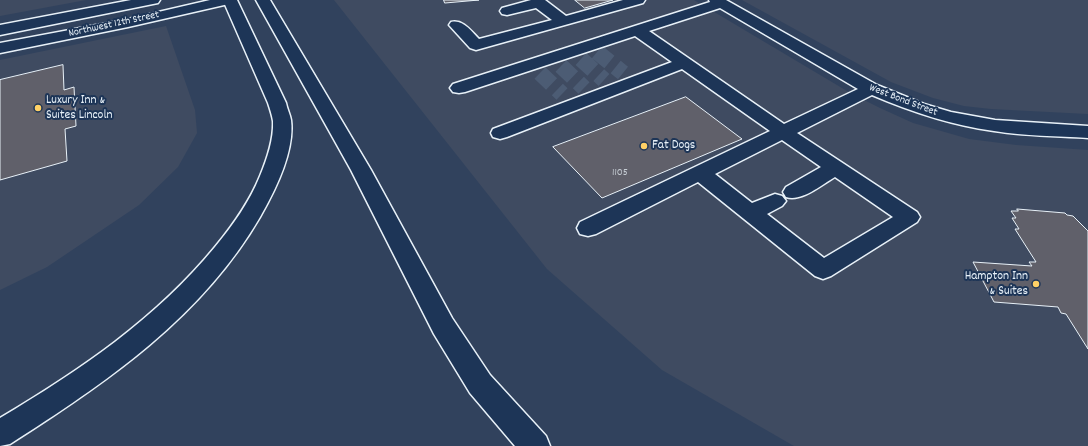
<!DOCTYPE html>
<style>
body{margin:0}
canvas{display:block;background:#31425d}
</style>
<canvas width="1088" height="446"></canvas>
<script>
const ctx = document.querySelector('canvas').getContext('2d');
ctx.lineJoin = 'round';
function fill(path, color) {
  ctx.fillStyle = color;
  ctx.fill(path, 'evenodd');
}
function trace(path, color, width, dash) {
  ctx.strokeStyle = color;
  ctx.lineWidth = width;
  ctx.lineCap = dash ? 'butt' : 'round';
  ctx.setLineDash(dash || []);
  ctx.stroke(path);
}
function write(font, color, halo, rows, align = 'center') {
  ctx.font = font + ' Dekko,sans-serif';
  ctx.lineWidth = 4;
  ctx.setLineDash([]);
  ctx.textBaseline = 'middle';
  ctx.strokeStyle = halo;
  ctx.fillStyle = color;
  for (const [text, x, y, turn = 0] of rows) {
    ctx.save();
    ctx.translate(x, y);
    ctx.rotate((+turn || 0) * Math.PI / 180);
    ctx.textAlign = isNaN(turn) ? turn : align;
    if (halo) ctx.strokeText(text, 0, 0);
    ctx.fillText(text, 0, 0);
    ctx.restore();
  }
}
const built = new Path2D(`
 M0 0H86L0 16Z
 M334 0H694L852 94 880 108 913 123 969 139 1016 145 1088 150V446H794L662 370 547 269Z
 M742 0H1088V114L991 109 964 106 933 98 891 82Z
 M166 26 195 110 197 133 178 167 139 205 47 267 0 290V60Z`);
const building = new Path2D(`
 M444 0H479L445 3Z
 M575 0H613L585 8Z
 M63 65 64 90 74 87 76 126 65 129 67 161 0 180V80Z
 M686 97 742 139 602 198 553 147Z
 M1017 209 1065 213 1067 215 1073 216 1088 231V349L1066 314 1061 313 1058 307 994 302 973 262 1032 266 1029 262H1036L1015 229H1019L1012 218H1016L1011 211H1018Z`);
const minorTunnel = new Path2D(`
 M597 52 623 73
 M581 59 604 80
 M561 66 584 88
 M540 73 562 94`);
const minor = new Path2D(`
 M531 0H545L566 16 623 0H645L643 3 476 50 470 48 449 25 451 22C463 19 471 31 479 39L552 20 536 8 507 15 502 14 500 11 502 8Z
 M709 0H726L877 85 924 104 951 112 995 120 1088 126V138C1057 136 1025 136 994 131 951 125 912 112 872 95L797 133 917 212 920 217 917 222 831 276 823 279 815 276 698 182 596 234 588 236 580 234 577 228 580 222 770 131 682 69 507 137 500 139 493 137 491 133 493 129 672 62 635 36 465 92 459 93 453 92 450 88 453 84 710 2ZM720 8 858 89 784 124 649 31ZM782 140 821 167 786 187 783 192 786 197C802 202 821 185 835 177L893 217 824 258 767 214 782 206 786 201 782 196 775 194 752 203 715 174Z`);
const major = new Path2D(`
 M131 0H160L158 3 153 4 0 35V25Z
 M210 0H235L233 3 128 27 0 53V43L128 19Z`);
const highway = new Path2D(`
 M223 0H237L286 103C287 109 290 114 291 120 295 151 275 191 260 217 202 317 106 383 10 444L0 446V418C79 371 156 319 215 247 233 225 249 203 260 176 267 159 274 139 273 121 272 115 270 109 268 103Z
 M256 0H270L371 170 452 318 490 375 546 436 550 446H515L470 393 434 334 351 170Z`);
const markers = [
 [38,108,4,"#ffd166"],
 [644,146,4,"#ffd166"],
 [1036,284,4,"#ffd166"]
];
const farStreetnames = [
 ["Northwest 12th Street",114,25,-12],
 ["West Bond Street",903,101,21]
];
const numberNames = [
 ["1105",620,173]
];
const poiNames = [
 ["Luxury Inn &",46,101],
 ["Suites Lincoln",46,116],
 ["Fat Dogs",652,146],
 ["Hampton Inn",1028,277,"right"],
 ["& Suites",1028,292,"right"]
];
fill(built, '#3f4b61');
fill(building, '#60606a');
trace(building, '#e8f1f8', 1);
trace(minorTunnel, '#4c5c74', 16, [16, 8]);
trace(minor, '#e8f1f8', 3);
trace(major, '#e8f1f8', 3);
trace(highway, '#e8f1f8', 3);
fill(minor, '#1d3557');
fill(major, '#1d3557');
fill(highway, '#1d3557');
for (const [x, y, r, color] of markers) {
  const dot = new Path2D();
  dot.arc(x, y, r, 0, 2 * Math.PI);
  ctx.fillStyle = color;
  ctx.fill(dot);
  trace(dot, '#1d3557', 1.5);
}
write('11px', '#e8f1f8', '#1d3557', farStreetnames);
write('11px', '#c6cdd4', null, numberNames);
write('13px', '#e8f1f8', '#1d3557', poiNames, 'left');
</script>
